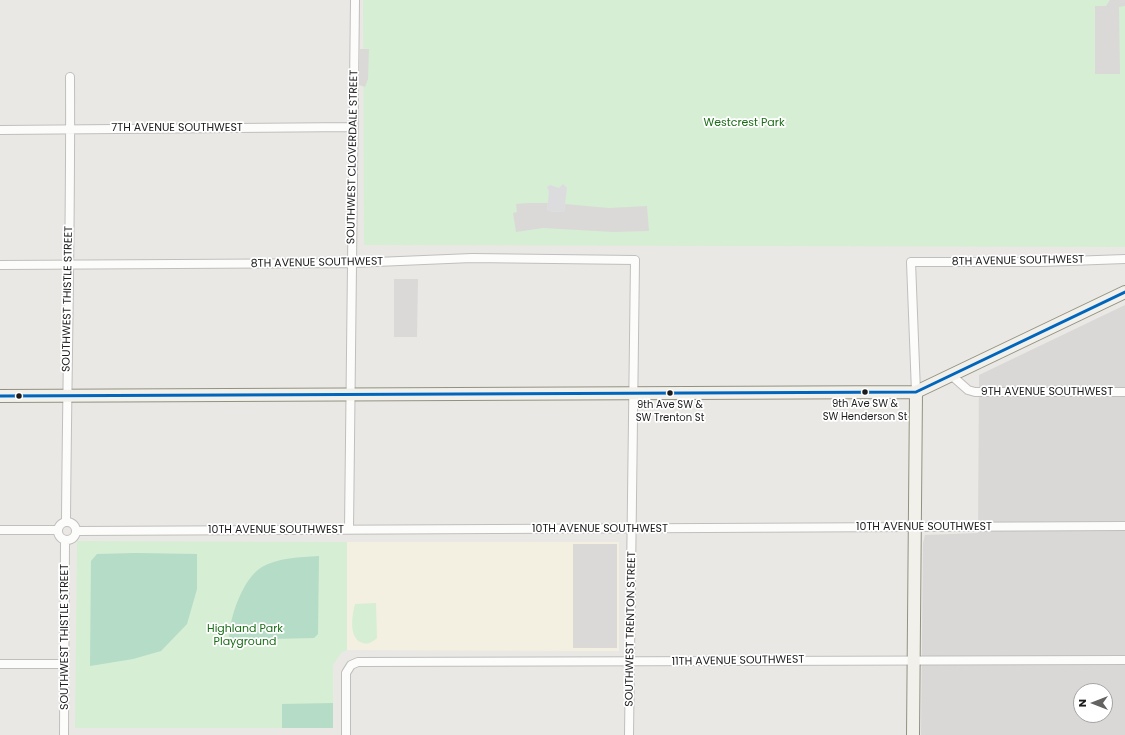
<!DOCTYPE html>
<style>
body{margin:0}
#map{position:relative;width:1125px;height:735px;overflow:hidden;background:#eae8e5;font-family:Poppins,sans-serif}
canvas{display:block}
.north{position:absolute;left:1073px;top:683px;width:40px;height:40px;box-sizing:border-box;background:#fff;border:1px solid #a4a4a4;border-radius:50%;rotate:270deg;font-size:11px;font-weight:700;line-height:16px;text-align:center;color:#1c1c1c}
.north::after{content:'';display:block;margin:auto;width:14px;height:18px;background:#646362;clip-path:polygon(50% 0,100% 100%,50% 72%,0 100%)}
</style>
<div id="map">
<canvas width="1125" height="735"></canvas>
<div class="north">N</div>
</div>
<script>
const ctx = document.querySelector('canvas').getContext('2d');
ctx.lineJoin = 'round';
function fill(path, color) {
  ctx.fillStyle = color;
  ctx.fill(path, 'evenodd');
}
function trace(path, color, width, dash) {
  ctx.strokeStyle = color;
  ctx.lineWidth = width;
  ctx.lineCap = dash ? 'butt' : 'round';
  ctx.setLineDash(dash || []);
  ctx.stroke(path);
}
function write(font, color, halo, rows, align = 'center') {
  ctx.font = font + ' Poppins,sans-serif';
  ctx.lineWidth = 3.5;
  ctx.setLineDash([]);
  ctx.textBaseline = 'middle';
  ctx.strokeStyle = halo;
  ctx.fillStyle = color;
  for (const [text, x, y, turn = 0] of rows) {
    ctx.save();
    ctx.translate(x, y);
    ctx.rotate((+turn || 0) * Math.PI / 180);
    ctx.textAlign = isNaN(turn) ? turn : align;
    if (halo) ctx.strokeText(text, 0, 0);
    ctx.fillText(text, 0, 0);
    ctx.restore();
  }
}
const residential = new Path2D(`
 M1125 305V735H921L923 543 925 535 978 533 979 375ZM1081 691H1105V715H1081Z`);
const education = new Path2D(`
 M347 542H619V651L347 650Z`);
const park = new Path2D(`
 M363 0H1125V247L364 245Z
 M77 541 347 542V650L341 653 333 665V728H75Z
 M376 603 377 638C373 641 369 645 363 643 348 639 352 615 355 604Z`);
const pitch = new Path2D(`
 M135 553 197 554V589L187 624 161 651 133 659 90 666 91 561 97 554Z
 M319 556 318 634 314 638 229 640C229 618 243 578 262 567 277 558 301 557 319 556Z
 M333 703V728H282V704Z`);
const parking = new Path2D(`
 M1110 0H1125V6L1119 7 1120 74H1095V6H1106Z
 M360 49H369L368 79 365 87 359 85Z
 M528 203H548L547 211 564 212 565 204 609 208 647 206 649 231 613 232 543 228 516 232 513 213 517 212 516 204Z
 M394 279H418L417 337H394Z
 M573 544H617V648H573Z`);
const plaza = new Path2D(`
 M563 184 567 188 564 212 547 211 549 191 547 187 550 185 559 188Z`);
const street = new Path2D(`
 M0 130 353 127
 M0 265 352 263 472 258 635 260 629 735
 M951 375 968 390 975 392H1125
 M916 392 911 262H1042L1125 259
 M66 522C67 373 71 225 70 77
 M58 531a9 9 0 1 1 18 0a9 9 0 1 1-18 0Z
 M349 529 355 0
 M0 530H58
 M76 531 1125 526
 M0 664H64
 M64 735 65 540
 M346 735V673L351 665 358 662 1125 660`);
const secondary = new Path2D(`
 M0 396 916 392 1125 292
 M913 735 916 392`);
const bus1 = new Path2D(`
 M0 396 916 392 1125 292`);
const markers = [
 [865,392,3.5,"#1c1c1c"],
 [670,393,3.5,"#1c1c1c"],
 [19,396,3.5,"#1c1c1c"]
];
const busNames = [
 ["9th Ave SW &",865,404],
 ["SW Henderson St",865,417],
 ["9th Ave SW &",670,405],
 ["SW Trenton St",670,418]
];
const parkNames = [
 ["Westcrest Park",744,123],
 ["Highland Park",245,629],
 ["Playground",245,642]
];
const streetNames = [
 ["7TH AVENUE SOUTHWEST",177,128],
 ["SOUTHWEST CLOVERDALE STREET",353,157,-89],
 ["8TH AVENUE SOUTHWEST",1018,261,-1],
 ["8TH AVENUE SOUTHWEST",317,263,-1],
 ["SOUTHWEST THISTLE STREET",68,299,-89],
 ["9TH AVENUE SOUTHWEST",1047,392],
 ["10TH AVENUE SOUTHWEST",924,527],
 ["10TH AVENUE SOUTHWEST",600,529],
 ["10TH AVENUE SOUTHWEST",276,530],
 ["SOUTHWEST TRENTON STREET",631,629,-89],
 ["SOUTHWEST THISTLE STREET",65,637,-90],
 ["11TH AVENUE SOUTHWEST",738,661,-1]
];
fill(residential, '#d9d8d6');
fill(education, '#f3f0e1');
fill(park, '#d6eed3');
fill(pitch, '#b5dcc7');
fill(parking, '#dad9d8');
fill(plaza, '#dcdcdf');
trace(street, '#c0bfbd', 10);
trace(secondary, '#929180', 14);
trace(street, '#fcfcfb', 8);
trace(secondary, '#f1f0ea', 12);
trace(bus1, '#0065bd', 3);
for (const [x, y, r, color] of markers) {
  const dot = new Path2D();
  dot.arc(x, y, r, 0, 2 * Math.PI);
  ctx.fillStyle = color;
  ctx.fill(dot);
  trace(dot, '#fff', 1.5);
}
write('10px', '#1c1c1c', '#fff', busNames);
write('11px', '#1a6d17', '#fff', parkNames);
write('11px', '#1c1c1c', '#fff', streetNames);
</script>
